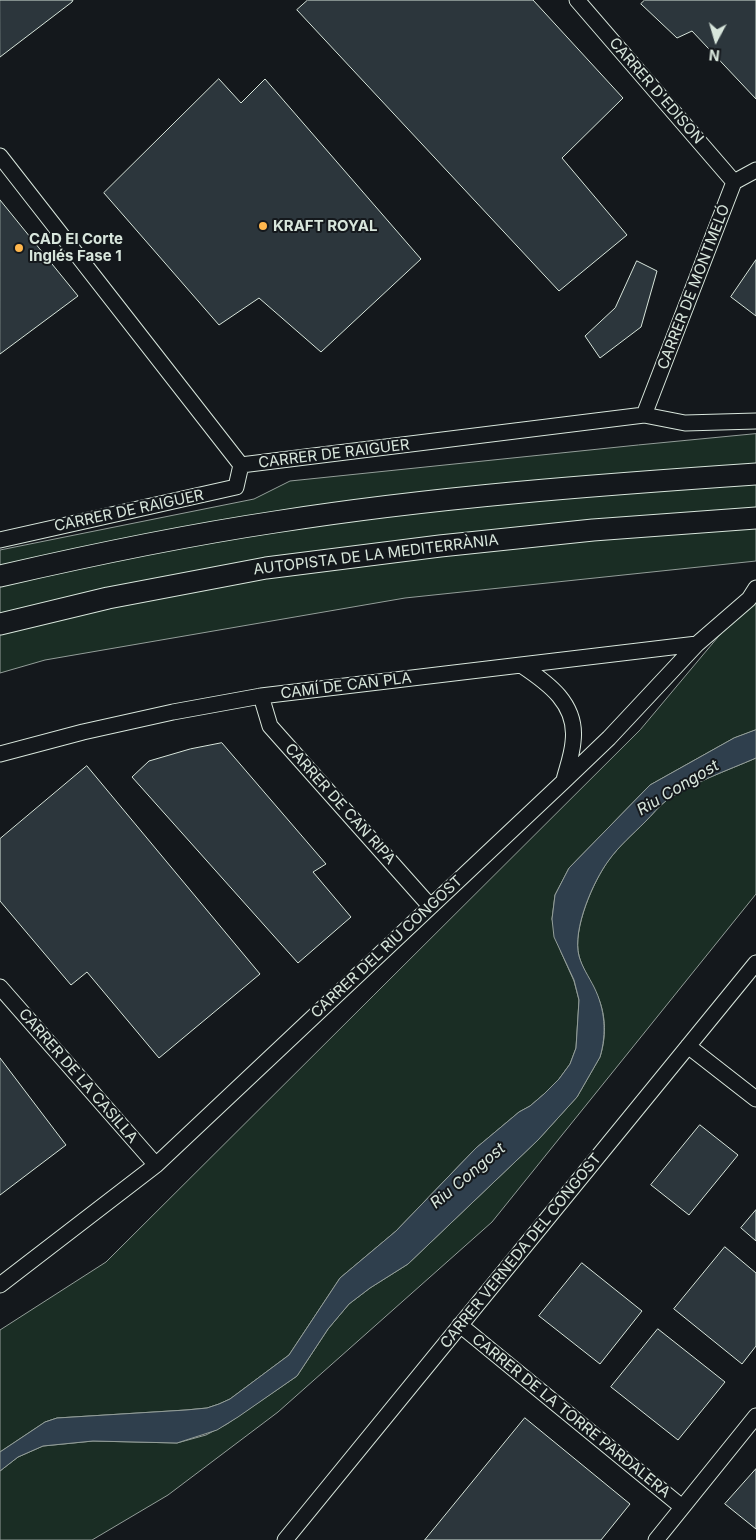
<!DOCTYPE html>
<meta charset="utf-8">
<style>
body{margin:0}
#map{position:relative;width:756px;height:1540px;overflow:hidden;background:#14181c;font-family:Inter,sans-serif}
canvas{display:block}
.north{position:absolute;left:691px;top:15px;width:50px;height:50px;-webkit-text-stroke:4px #14181c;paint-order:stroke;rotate:186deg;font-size:14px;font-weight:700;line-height:20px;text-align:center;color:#d8e6dc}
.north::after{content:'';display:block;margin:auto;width:18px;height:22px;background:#d8e6dc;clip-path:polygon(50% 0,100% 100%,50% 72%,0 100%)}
</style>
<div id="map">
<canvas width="756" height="1540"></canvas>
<div class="north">N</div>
</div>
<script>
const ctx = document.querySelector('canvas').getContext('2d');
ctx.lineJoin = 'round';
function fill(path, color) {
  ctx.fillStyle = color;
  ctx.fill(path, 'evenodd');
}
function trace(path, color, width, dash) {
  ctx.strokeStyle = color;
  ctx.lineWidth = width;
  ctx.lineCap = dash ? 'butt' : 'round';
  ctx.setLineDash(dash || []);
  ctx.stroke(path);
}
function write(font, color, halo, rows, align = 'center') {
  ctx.font = font + ' Inter,sans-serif';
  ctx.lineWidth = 4;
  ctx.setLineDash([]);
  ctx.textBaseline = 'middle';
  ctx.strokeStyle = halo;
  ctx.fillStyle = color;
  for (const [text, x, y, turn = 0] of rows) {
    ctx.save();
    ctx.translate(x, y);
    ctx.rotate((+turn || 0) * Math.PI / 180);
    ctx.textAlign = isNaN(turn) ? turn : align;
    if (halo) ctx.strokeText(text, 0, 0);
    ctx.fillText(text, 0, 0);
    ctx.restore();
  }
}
const green = new Path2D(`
 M756 434V561L405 598 45 660 0 673V550L254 499 290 481 638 445Z
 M756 592V730L734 738 650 785 569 868 555 895 552 919 561 952 574 981 579 1000 576 1048 570 1064 559 1079 544 1094 530 1106 519 1112 476 1148 396 1231 340 1278 289 1355 230 1399 219 1404 207 1408 186 1410 57 1418 45 1422 0 1452V1330L106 1262 640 730Z
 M756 758V894L492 1222 278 1412 168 1495 92 1540H0V1471L18 1457 43 1446 93 1441 177 1443 206 1435 227 1424 297 1376 328 1329 349 1304 370 1288 408 1264 538 1140 577 1097 600 1057C607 1035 606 1011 595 991 590 980 582 968 579 956 572 929 594 879 611 857 621 844 634 833 645 822 652 815 659 806 667 800 694 782 726 771 756 758Z`);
const water = new Path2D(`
 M756 730V758C726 771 694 782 667 800 659 806 652 815 645 822 633 834 619 846 609 860 593 881 572 930 579 956 582 967 589 977 594 987 605 1009 607 1033 600 1057L577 1097 538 1140 408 1264 370 1288 349 1304 328 1329 297 1376 238 1417 217 1430 177 1443 93 1441 43 1446 18 1457 0 1471V1452L45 1422 57 1418 186 1410 207 1408 219 1404 230 1399 289 1355 340 1278 396 1231 476 1148 519 1112 530 1106 544 1094 559 1079 570 1064 576 1048 579 1000 574 980 554 937 552 919 555 895 569 868 650 785 734 738Z`);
const building = new Path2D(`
 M0 0H73L72 2 0 57Z
 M308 0H533L623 98 562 158 627 235 559 291 297 10Z
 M645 0H756V99L692 31 677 38 641 4Z
 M219 79 241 103 265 79 421 259 321 352 259 298 219 325 104 193Z
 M0 200 78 296 0 354Z
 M756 260V316L731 297Z
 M637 261 657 271 641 327 600 358 585 336 615 308Z
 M222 743 326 864 313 872 351 917 298 963 132 777 149 761 190 749Z
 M87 766 260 974 159 1058 87 972 71 985 0 901V839Z
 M0 1058 66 1145 0 1195Z
 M700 1125 738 1155 689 1215 651 1185Z
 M756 1210V1241L741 1228Z
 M725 1247 756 1273V1346L742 1364 674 1309Z
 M582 1263 642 1311 600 1364 539 1316Z
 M658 1329 725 1382 678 1440 611 1387Z
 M525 1418 630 1504 601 1540H425Z
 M756 1469V1529L725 1504Z`);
const minor = new Path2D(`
 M577 0 734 182
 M0 156 241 465 644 415 685 423 756 421
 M644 415 734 182 756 170
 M0 540 236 487 241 465
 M521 665C548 683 578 704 573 742 572 755 567 768 564 780
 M261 696 270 726 430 906
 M0 754 83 732 173 712 261 696 697 644
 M0 987 156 1165
 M688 1046 756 1099
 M0 1285 156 1165 563 782 609 738 697 644 749 599 756 588
 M460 1325 682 1507
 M285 1540 756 963
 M656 1540 756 1416`);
const highway = new Path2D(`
 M0 576C91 555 182 536 275 522 434 497 595 485 756 474
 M0 624 108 598 266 568 440 546 593 530 756 518`);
const markers = [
 [263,226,5,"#ffb74d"],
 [19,248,5,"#ffb74d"]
];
const streetNames = [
 ["CARRER D'EDISON",656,91,49],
 ["CARRER DE MONTMELÓ",694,287,-69],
 ["CARRER DE RAIGUER",334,454,-7],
 ["CARRER DE RAIGUER",129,511,-12],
 ["AUTOPISTA DE LA MEDITERRÀNIA",376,555,-7],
 ["CAMÍ DE CAN PLA",346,686,-7],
 ["CARRER DE CAN RIPA",340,804,48],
 ["CARRER DEL RIU CONGOST",387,947,-43],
 ["CARRER DE LA CASILLA",78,1076,49],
 ["CARRER VERNEDA DEL CONGOST",521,1251,-51],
 ["CARRER DE LA TORRE PARDALERA",571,1416,39]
];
const poiNames = [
 ["KRAFT ROYAL",273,226],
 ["CAD El Corte",29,239],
 ["Inglés Fase 1",29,256]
];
const waterNames = [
 ["Riu Congost",678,788,-31],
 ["Riu Congost",468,1176,-40]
];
fill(green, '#1a2d24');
trace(green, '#939e99', 1);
fill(water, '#2f3f4d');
trace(water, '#939e99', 1);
fill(building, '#2c363c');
trace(building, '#d8e6dc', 1);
trace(minor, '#d8e6dc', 17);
trace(highway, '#d8e6dc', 23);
trace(minor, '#14181c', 15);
trace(highway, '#14181c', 21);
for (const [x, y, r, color] of markers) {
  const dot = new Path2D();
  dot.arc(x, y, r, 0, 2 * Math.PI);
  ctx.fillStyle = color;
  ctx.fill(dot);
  trace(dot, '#14181c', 2);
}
write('15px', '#d8e6dc', '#14181c', streetNames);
write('bold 15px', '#d8e6dc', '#14181c', poiNames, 'left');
write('italic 16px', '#d8e6dc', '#14181c', waterNames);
</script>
